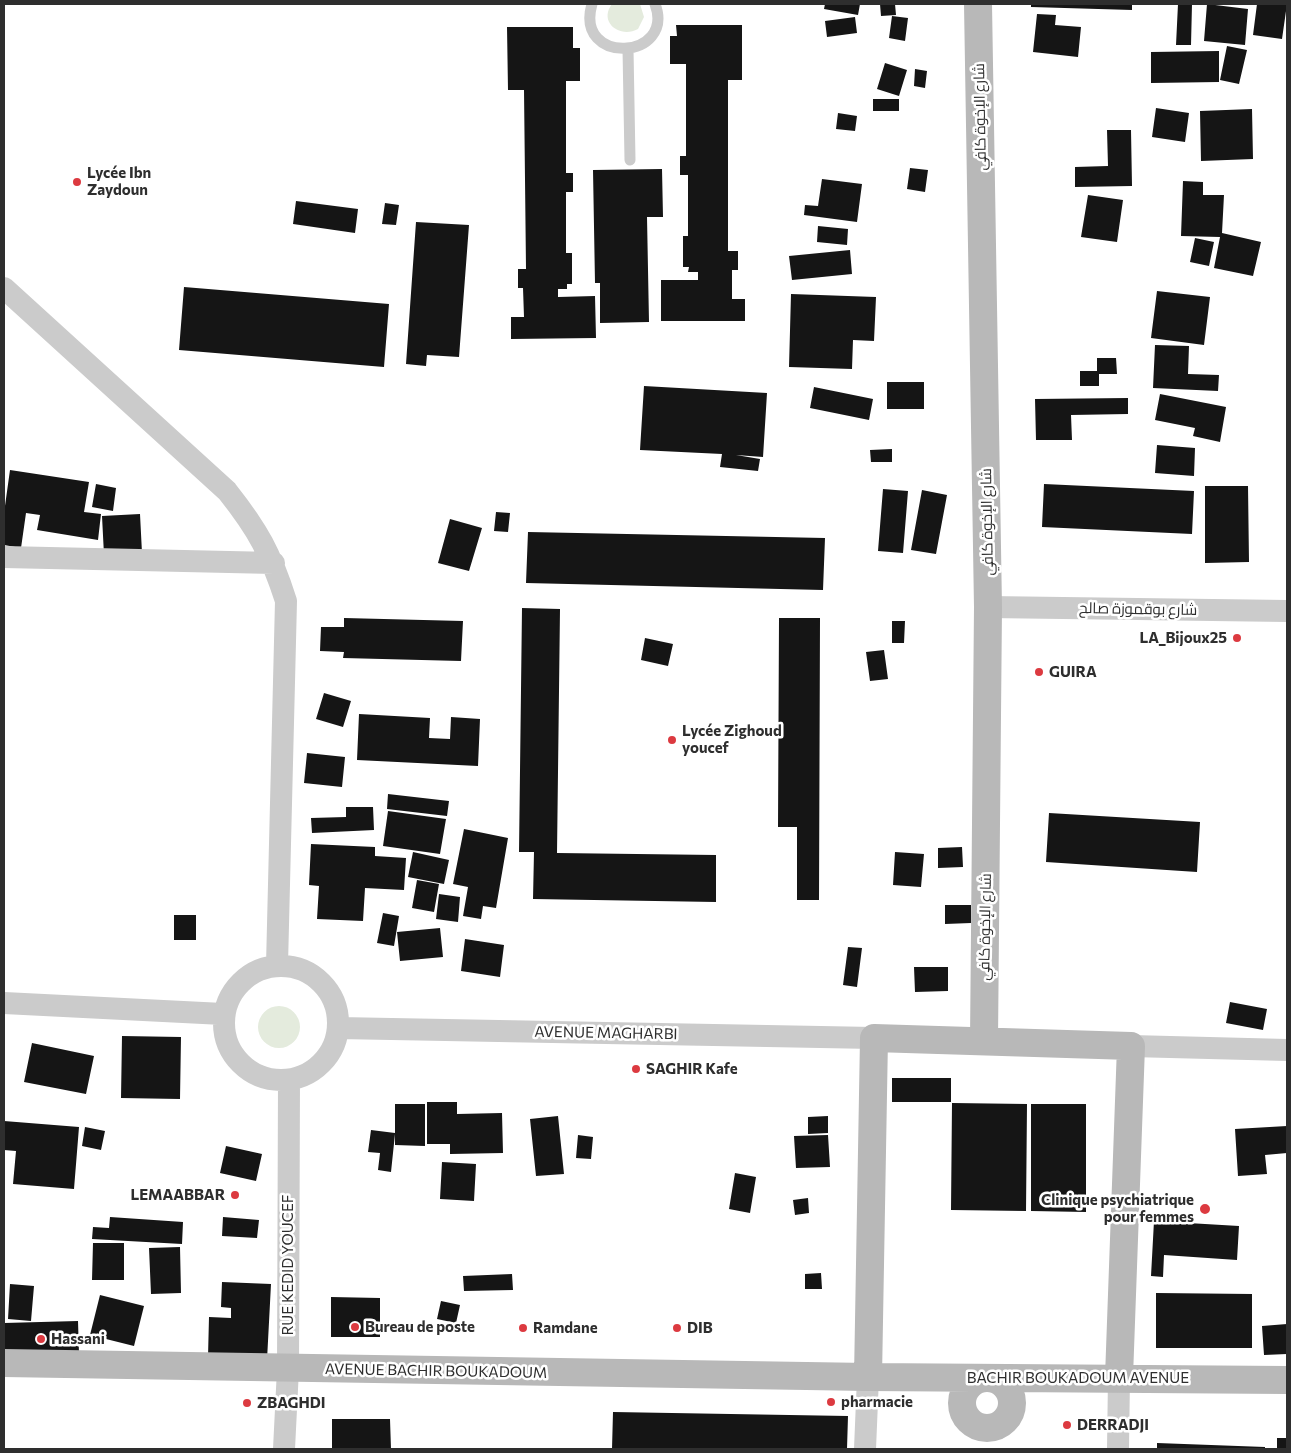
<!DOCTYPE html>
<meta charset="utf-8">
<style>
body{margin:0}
#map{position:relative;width:1291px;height:1453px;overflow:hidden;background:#fff;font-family:Commissioner,sans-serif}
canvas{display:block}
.frame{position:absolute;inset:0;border:5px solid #2e2e2e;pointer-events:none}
</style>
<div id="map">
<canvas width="1291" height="1453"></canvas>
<div class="frame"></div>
</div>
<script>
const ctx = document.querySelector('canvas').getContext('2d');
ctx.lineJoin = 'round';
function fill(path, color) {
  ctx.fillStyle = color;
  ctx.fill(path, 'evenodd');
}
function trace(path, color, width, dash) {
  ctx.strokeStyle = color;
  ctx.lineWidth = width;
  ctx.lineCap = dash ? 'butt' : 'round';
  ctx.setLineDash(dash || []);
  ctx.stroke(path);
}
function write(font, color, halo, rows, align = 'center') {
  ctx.font = font + ' Commissioner,Cairo,sans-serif';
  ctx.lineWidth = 5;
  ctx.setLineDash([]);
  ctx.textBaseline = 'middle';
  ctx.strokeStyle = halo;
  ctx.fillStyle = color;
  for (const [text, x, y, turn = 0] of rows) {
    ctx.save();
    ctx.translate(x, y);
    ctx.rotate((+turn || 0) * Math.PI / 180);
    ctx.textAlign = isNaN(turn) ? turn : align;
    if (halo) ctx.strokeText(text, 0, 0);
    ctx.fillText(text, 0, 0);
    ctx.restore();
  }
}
const green = new Path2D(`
 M612 4H640L644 17 638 29C620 39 598 22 612 4Z
 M258 1027a21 21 0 1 1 42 0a21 21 0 1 1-42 0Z`);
const building = new Path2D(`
 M825 4H860L858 15 824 9Z
 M880 4H895L896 15 881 16Z
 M1031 4H1132V10L1031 7Z
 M1178 4H1192L1191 45H1176Z
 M1207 4 1248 9 1245 45 1204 41Z
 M1257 4H1287L1282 39 1253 35Z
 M1037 14 1056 15 1055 25 1081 27 1078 57 1033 52Z
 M892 16 908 18 905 41 889 38Z
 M855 17 857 33 827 37 825 21Z
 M676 25H742V80H728V251H738V270H732V299H745V321H661V280H698V272H688L689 267H683V236H688V175H680V156H686V64H670V36H677Z
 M507 27H573V48H580V81H566V173H573V192H566V253H572V284H567V289H558V297L595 296 596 338 511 339V317H524L523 288H518V269H526L524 90H508Z
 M1227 46 1247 50 1239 84 1220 80Z
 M1219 51V82L1151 83V52Z
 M885 63 907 70 899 96 877 89Z
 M915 69 927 71 925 88 914 86Z
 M873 99H899V111H873Z
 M1156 108 1189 113 1185 142 1152 137Z
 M1252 109 1253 159 1201 161 1200 111Z
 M838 113 857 116 855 131 836 129Z
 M1107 130H1131L1132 186 1075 187V167L1108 166Z
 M910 168 928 170 925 192 907 189Z
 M662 169 663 217H647L649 322 600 323V283H595L593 170Z
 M822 179 862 184 857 222 804 215 805 205 818 206Z
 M1183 181 1203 182V195H1224L1222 233 1261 242 1253 276 1214 268 1220 237 1181 236Z
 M1088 195 1123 200 1117 242 1081 237Z
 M296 201 358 209 355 233 293 224Z
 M385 203 399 205 396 225 382 224Z
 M416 222 469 225 459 357 427 355 426 366 406 364Z
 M818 226 848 229 847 245 817 242Z
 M1195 238 1214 242 1209 266 1190 262Z
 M850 250 852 274 792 280 789 256Z
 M184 287 389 304 384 367 179 350Z
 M1157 291 1210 297 1204 345 1151 338Z
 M791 294 876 297 874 341 853 340 852 369 789 367Z
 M1155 345 1189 346 1188 374 1219 375 1218 391 1153 388Z
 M1097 358H1116L1117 374H1099V386H1080V371H1097Z
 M887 382H924V409H887Z
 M644 386 767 393 763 457 736 455 760 459 758 471 720 467 722 454 640 450Z
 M814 387 873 399 869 420 810 408Z
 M1160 394 1226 407 1220 442 1193 436 1195 428 1155 420Z
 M1128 398V414L1071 415 1072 440H1036L1035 399Z
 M1157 445 1195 448 1194 476 1155 473Z
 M892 449V462H871L870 450Z
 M10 470 89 482 84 512 101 514 98 540 37 530 40 515 26 513 21 548 4 545V513Z
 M96 484 116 488 113 511 92 507Z
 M1044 484 1194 491 1192 534 1042 527Z
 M1205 486H1248L1249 562 1205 563Z
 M883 489 908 491 903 553 878 551Z
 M922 490 947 495 936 554 911 550Z
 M496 512 510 513 508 532 494 531Z
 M140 514 142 553 104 555 102 516Z
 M450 519 482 528 469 571 438 563Z
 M528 532 825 538 823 590 526 583Z
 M522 608 560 609 557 853 716 855V902L533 899 534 852H519Z
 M344 618 463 621 461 661 343 658 344 652 320 651 321 627H344Z
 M779 618H820L819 900H797V827H778Z
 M892 621H905L904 643H892Z
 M645 638 673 644 668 666 641 660Z
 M884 650 888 679 870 681 866 652Z
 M324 693 351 701 343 727 316 719Z
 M359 714 430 718 429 738 450 739 451 717 480 719 478 766 357 760Z
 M307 753 345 757 342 787 304 783Z
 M388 794 449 801 447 816 387 809Z
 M346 807H373L374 830 312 833 311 818 346 817Z
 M388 811 446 819 440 854 383 846Z
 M1049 813 1200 822 1197 872 1046 862Z
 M464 829 508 838 496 908 483 906 481 919 463 916 468 887 453 884Z
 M311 844 375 847V856L406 858 404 890 365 888 363 921 317 919 319 886 309 885Z
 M962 847 963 867 938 868V848Z
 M413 852 449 860 444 884 408 877Z
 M895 852 924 854 921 887 893 885Z
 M417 880 439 884 434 912 412 908Z
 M439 894 460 897 458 922 436 919Z
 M945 905H971V923L945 924Z
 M383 913 399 916 394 946 377 943Z
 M174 915H196V940H174Z
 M440 928 443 957 400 961 397 932Z
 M465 939 504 945 500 977 461 971Z
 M848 947 862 948 857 987 843 985Z
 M914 967H948V991L915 992Z
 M1230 1002 1267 1009 1263 1030 1226 1023Z
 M122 1036 181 1037 180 1099 121 1098Z
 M32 1043 94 1056 86 1094 24 1082Z
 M892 1078H951V1102H892Z
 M427 1102H457V1114L502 1113 503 1153 450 1154V1144H427Z
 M952 1103 1027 1104 1026 1211 951 1210Z
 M395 1104H425V1146L395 1145V1134L391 1172 378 1170 380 1153 368 1152 371 1130 395 1133Z
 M1031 1104H1086V1212L1031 1211Z
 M558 1116 564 1174 536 1176 530 1119Z
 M828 1116V1133L808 1134V1117Z
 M4 1121 79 1127 74 1189 13 1184 16 1151 4 1150Z
 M1287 1126V1153L1265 1155 1267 1174 1238 1176 1235 1129Z
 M85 1127 105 1131 101 1150 82 1146Z
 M578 1135 593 1137 591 1159 576 1158Z
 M828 1135 830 1167 796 1168 794 1136Z
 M226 1146 262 1154 256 1181 220 1173Z
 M442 1162 476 1164 474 1201 440 1199Z
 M735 1173 756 1177 750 1213 729 1209Z
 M808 1198 809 1213 795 1215 793 1200Z
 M110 1217 183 1222 182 1244 92 1239 93 1227 109 1228Z
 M223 1217 259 1220 257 1238 222 1236Z
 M1154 1221 1239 1226 1237 1260 1164 1255 1163 1277 1151 1276Z
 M93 1243H124V1280H92Z
 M180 1247 181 1293 151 1294 149 1248Z
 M821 1273 822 1289H805V1274Z
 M512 1274 513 1290 464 1291 463 1276Z
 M222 1282 271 1284 267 1360 208 1357 209 1317 231 1318V1308L221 1307Z
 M10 1284 34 1286 31 1321 8 1319Z
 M1156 1293 1252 1294V1348H1156Z
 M100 1295 144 1306 134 1346 90 1335Z
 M331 1297 380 1298V1337H331Z
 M441 1301 460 1305 456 1323 437 1319Z
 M78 1321 79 1354 4 1356V1323Z
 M1287 1324V1354L1264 1355 1262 1326Z
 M613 1412 848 1416 847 1449H612Z
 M332 1419H390L391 1449H332Z
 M1277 1438H1287V1449H1277Z
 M1157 1443 1265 1447V1449H1157Z`);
const lane = new Path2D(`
 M592 4C574 66 676 60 655 4
 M628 49 630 160`);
const street = new Path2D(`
 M4 288 227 491C258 530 271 554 286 601L277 965
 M4 557 274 563
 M988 607 1287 611
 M224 1023a57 57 0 1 1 114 0a57 57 0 1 1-114 0Z
 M4 1003 223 1014
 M338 1028 874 1038
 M1131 1046 1287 1050
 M284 1449 288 1369 289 1080
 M865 1449 868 1377
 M1118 1449 1119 1377`);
const secondary = new Path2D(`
 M978 4 988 607 984 1040
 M4 1363 868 1377 1287 1380
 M868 1377 874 1038 1131 1046 1119 1377
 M962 1403a25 25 0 1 1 50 0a25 25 0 1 1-50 0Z`);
const markers = [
 [77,182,5,"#dc3a40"],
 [1237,638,5,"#dc3a40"],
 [1039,672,5,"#dc3a40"],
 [672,740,5,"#dc3a40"],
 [636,1069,5,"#dc3a40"],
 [235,1195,5,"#dc3a40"],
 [1205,1209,6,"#dc3a40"],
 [355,1327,5,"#dc3a40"],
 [523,1328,5,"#dc3a40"],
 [677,1328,5,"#dc3a40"],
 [41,1339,5,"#dc3a40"],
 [831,1402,5,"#dc3a40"],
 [247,1403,5,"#dc3a40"],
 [1067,1425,5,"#dc3a40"]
];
const streetNames = [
 ["شارع الإخوة كافي",980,117,-91],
 ["شارع الإخوة كافي",987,522,-91],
 ["شارع بوقموزة صالح",1138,609,1],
 ["شارع الإخوة كافي",985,927,-89],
 ["AVENUE MAGHARBI",606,1033,1],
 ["RUE KEDID YOUCEF",288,1265,-90],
 ["AVENUE BACHIR BOUKADOUM",436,1371,1],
 ["BACHIR BOUKADOUM AVENUE",1078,1378]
];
const poiNames = [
 ["Lycée Ibn",87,173],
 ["Zaydoun",87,190],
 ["LA_Bijoux25",1227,638,"right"],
 ["GUIRA",1049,672],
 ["Lycée Zighoud",682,731],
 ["youcef",682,748],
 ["SAGHIR Kafe",646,1069],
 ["LEMAABBAR",225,1195,"right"],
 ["Clinique psychiatrique",1194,1200,"right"],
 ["pour femmes",1194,1217,"right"],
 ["Bureau de poste",365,1327],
 ["Ramdane",533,1328],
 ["DIB",687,1328],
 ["Hassani",51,1339],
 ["pharmacie",841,1402],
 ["ZBAGHDI",257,1403],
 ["DERRADJI",1077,1425]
];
fill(green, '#e4ebdd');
fill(building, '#151515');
trace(lane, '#cbcbcb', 11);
trace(street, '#cbcbcb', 22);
trace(secondary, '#b8b8b8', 28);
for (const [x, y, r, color] of markers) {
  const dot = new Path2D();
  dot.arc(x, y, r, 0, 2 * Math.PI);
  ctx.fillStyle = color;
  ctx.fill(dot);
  trace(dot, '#fff', 2);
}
write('15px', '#2e2e2e', '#fff', streetNames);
write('bold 15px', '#2e2e2e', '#fff', poiNames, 'left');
</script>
